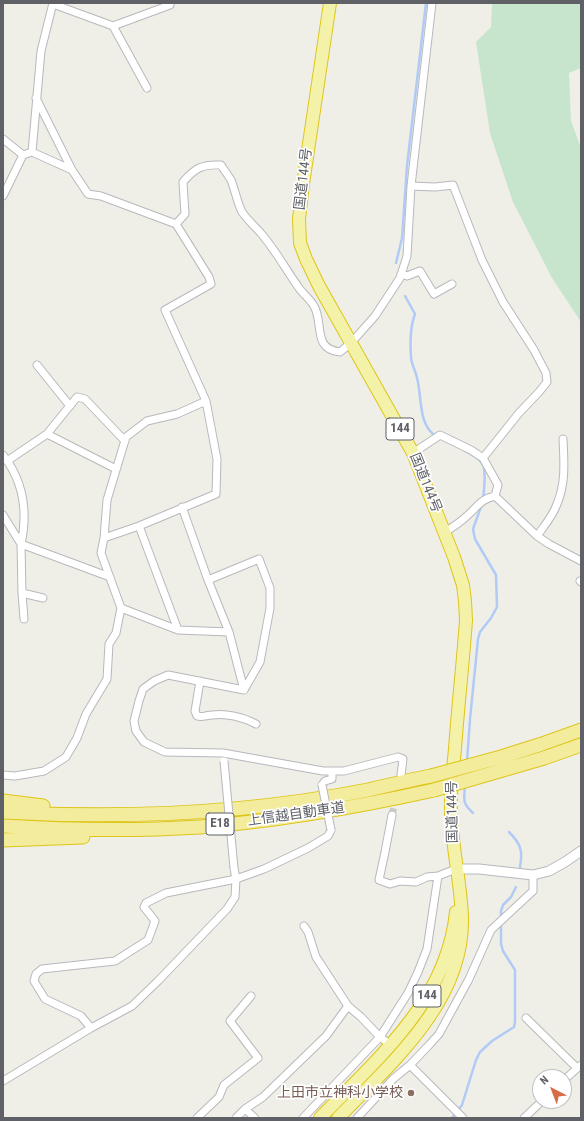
<!DOCTYPE html>
<meta charset="utf-8">
<style>
body{margin:0}
#map{position:relative;width:584px;height:1121px;overflow:hidden;background:#efefe8;font-family:"Roboto Condensed",sans-serif}
canvas{display:block}
.frame{position:absolute;inset:0;border:4px solid #5f6166;pointer-events:none}
.north{position:absolute;left:532px;top:1069px;width:40px;height:40px;box-sizing:border-box;background:#fff;border:1px solid #bfc0c2;border-radius:50%;rotate:318deg;font-size:11px;font-weight:700;line-height:16px;text-align:center;color:#5f6166}
.north::after{content:'';display:block;margin:auto;width:14px;height:18px;background:#d76c46;clip-path:polygon(50% 0,100% 100%,50% 72%,0 100%)}
</style>
<div id="map">
<canvas width="584" height="1121"></canvas>
<div class="frame"></div>
<div class="north">N</div>
</div>
<script>
const ctx = document.querySelector('canvas').getContext('2d');
ctx.lineJoin = 'round';
function fill(path, color) {
  ctx.fillStyle = color;
  ctx.fill(path, 'evenodd');
}
function trace(path, color, width, dash) {
  ctx.strokeStyle = color;
  ctx.lineWidth = width;
  ctx.lineCap = dash ? 'butt' : 'round';
  ctx.setLineDash(dash || []);
  ctx.stroke(path);
}
function write(font, color, halo, rows, align = 'center') {
  ctx.font = font + ' "Roboto Condensed","Noto Sans JP",sans-serif';
  ctx.lineWidth = 3.5;
  ctx.setLineDash([]);
  ctx.textBaseline = 'middle';
  ctx.strokeStyle = halo;
  ctx.fillStyle = color;
  for (const [text, x, y, turn = 0] of rows) {
    ctx.save();
    ctx.translate(x, y);
    ctx.rotate((+turn || 0) * Math.PI / 180);
    ctx.textAlign = isNaN(turn) ? turn : align;
    if (halo) ctx.strokeText(text, 0, 0);
    ctx.fillText(text, 0, 0);
    ctx.restore();
  }
}
const green = new Path2D(`
 M492 3H581V68L569 73 571 121 581 148V322L552 278 513 202 490 133 476 42 491 27Z`);
const stream = new Path2D(`
 M396 263 402 238 407 166 426 3
 M405 296 415 314C410 327 410 343 411 357 411 364 416 371 417 378 422 396 418 426 436 436
 M465 451C471 454 481 459 483 465 486 471 484 492 483 499
 M467 761 470 719 478 639 480 632 491 618 497 607 496 575 475 539 473 529 482 504
 M465 786C464 800 462 803 473 813
 M509 832C521 844 523 851 520 867
 M452 1118 462 1105 476 1060 480 1052 492 1041 514 1027 515 1022V970L503 951 501 944V911L503 905 511 897 516 887`);
const minorTunnel = new Path2D(`
 M392 815 400 781`);
const minor = new Path2D(`
 M53 4 113 26 147 88
 M113 26 170 5V3
 M36 98 72 170 88 194 101 196 176 224 209 277 211 284 165 310 206 401 217 459 216 494 139 526 104 538
 M3 139 23 155
 M32 152 41 51 53 3
 M411 186 435 187 453 185 482 260 503 302 534 350 546 373 547 382 539 392 519 413 483 458
 M3 196 23 155 32 152 72 170
 M176 224 185 214 183 182C195 168 202 164 221 165 224 170 228 175 231 180 235 190 237 202 242 212 249 222 257 228 264 237 277 253 287 271 299 288 303 294 310 299 314 306 324 323 312 349 340 352L351 343 375 316 400 278 407 256 411 186 432 3
 M401 274 407 276 420 271 434 294 452 284
 M37 365 70 406
 M47 434 77 397 85 399 125 441
 M413 453 440 435 471 450 483 458 498 485 495 496
 M3 455C24 482 28 512 21 544L3 515
 M7 461 47 434 116 469
 M182 507 208 580 229 632 244 690
 M139 526 178 630
 M445 532C453 527 461 522 468 515 478 506 481 499 495 496L537 536 549 544 581 561
 M537 536C544 526 553 516 557 504 566 483 564 461 563 439
 M208 580 259 559 270 588V608L260 662 244 690
 M580 581 581 582
 M22 593 24 619
 M43 598 22 593 21 544 110 577
 M121 608 178 630 229 632
 M200 681 195 711 197 716C203 718 206 715 212 715 226 713 243 717 256 724
 M244 690 168 675 154 681 143 689 139 701 134 721 136 731 144 742 165 752 223 753 323 771H344L398 757 403 759 401 775
 M3 775 15 776 44 771 66 757 77 738 86 714 107 679 109 644 116 633 121 608 101 553 104 538 107 500 126 437 147 421 177 414 206 401
 M322 785 325 781 332 779V771
 M392 815 385 852 379 880 390 884 400 881 416 882 427 877 438 876
 M304 926 308 932 316 957 348 1006 361 1017 380 1037 391 1045
 M526 1018 577 1068
 M91 1028 81 1016 45 999 34 981 36 974 42 969 115 961 148 940 155 921 144 907 146 903 166 893 236 879 264 869 308 848 328 836 331 830
 M410 1065 463 1118
 M564 1080 581 1065
 M3 1081 91 1028 132 1006 158 981 227 909 235 897 236 879 234 868
 M245 1109 263 1097 326 1036 348 1006
 M197 1118 219 1097 224 1085 258 1058 230 1021 251 996
 M236 1118 245 1109 255 1118
 M303 1118 380 1037 408 993 418 972 427 949 438 876 456 869
 M357 1118 393 1079 410 1065 430 1044 439 1034 469 979 491 930 533 891V875
 M524 1118 542 1101`);
const tertiary = new Path2D(`
 M456 869H479L533 875 549 871 565 862 581 851`);
const trunk = new Path2D(`
 M330 3 303 184 299 219 300 243 306 259 319 286 413 453 454 557 463 585 465 601 466 620C463 663 458 706 455 749 453 770 450 792 451 813 452 848 461 883 462 918 464 1002 391 1063 338 1118
 M320 1118C378 1058 447 1001 456 912`);
const motorway = new Path2D(`
 M539 745 581 730
 M544 758 581 745
 M3 801 43 806
 M3 812C123 819 250 813 368 790 389 785 410 780 431 776
 M3 826C68 830 135 831 200 827 279 821 357 807 434 790
 M3 840 83 837`);
const minorBridge = new Path2D(`
 M224 761 234 868
 M322 785 331 830`);
const motorwayBridge = new Path2D(`
 M431 776 501 757 539 745
 M434 790 544 758`);
const markers = [
 [411,1093,4,"#8d6e63"]
];
const shields = [
 [400,429,28],
 [220,824,28],
 [427,996,28]
];
const shieldNames = [
 ["144",400,429],
 ["E18",220,824],
 ["144",427,996]
];
const streetNames = [
 ["国道144号",304,179,-83],
 ["国道144号",425,483,68],
 ["国道144号",453,812,-91],
 ["上信越自動車道",296,815,-8]
];
const educationNames = [
 ["上田市立神科小学校",403,1093]
];
fill(green, '#c7e4cd');
trace(stream, '#b1cbf6', 2.5);
trace(minorTunnel, '#cbccc8', 7, [7, 3.5]);
trace(minor, '#b8b8bd', 9);
trace(tertiary, '#b8b8bd', 11);
trace(trunk, '#dec519', 14);
trace(motorway, '#dec519', 15);
trace(minor, '#fff', 7);
trace(tertiary, '#fff', 9);
trace(trunk, '#f4f2a8', 12);
trace(motorway, '#f2ec9c', 13);
trace(minorBridge, '#b8b8bd', 9, []);
trace(motorwayBridge, '#dec519', 15, []);
trace(minorBridge, '#fff', 7);
trace(motorwayBridge, '#f2ec9c', 13);
for (const [x, y, r, color] of markers) {
  const dot = new Path2D();
  dot.arc(x, y, r, 0, 2 * Math.PI);
  ctx.fillStyle = color;
  ctx.fill(dot);
  trace(dot, '#fff', 1.5);
}
for (const [x, y, w] of shields) {
  const box = new Path2D();
  box.roundRect(x - w / 2, y - 11, w, 22, 3);
  ctx.fillStyle = '#fff';
  ctx.fill(box);
  trace(box, '#5f6166', 1);
}
write('bold 13px', '#5f6166', null, shieldNames);
write('14px', '#5f6166', '#fff', streetNames);
write('14px', '#785e54', '#fff', educationNames, 'right');
</script>
